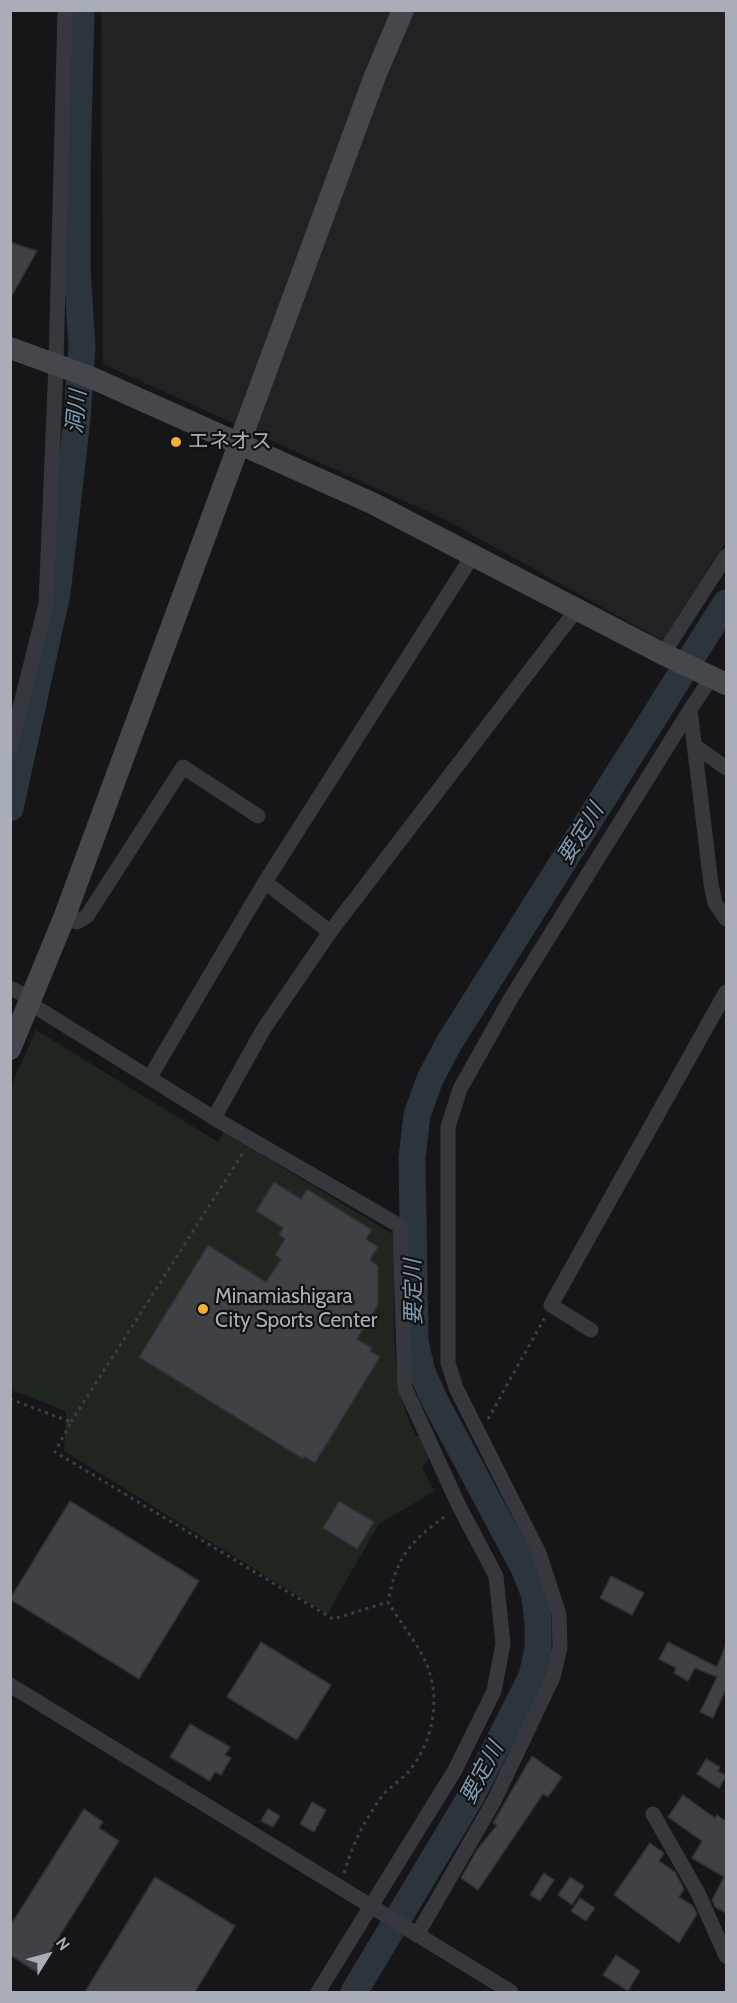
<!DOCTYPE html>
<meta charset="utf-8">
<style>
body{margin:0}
#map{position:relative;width:737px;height:2003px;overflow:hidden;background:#161618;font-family:Cabin,sans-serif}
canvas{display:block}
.frame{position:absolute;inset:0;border:12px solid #a8adb8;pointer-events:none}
.north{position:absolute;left:18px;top:1925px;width:60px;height:60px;-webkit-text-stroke:4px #111113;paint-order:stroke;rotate:53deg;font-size:16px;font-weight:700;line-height:24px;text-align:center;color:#a8adb8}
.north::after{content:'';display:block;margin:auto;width:21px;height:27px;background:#a8adb8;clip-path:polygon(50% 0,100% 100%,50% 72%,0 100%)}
</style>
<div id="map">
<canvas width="737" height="2003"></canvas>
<div class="frame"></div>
<div class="north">N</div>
</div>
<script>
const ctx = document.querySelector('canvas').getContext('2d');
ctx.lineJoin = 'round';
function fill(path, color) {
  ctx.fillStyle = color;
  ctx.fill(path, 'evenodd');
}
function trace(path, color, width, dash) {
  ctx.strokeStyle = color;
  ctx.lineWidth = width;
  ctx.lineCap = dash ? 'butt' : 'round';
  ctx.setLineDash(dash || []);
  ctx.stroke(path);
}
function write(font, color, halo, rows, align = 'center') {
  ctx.font = font + ' Cabin,"Noto Sans JP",sans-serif';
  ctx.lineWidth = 4.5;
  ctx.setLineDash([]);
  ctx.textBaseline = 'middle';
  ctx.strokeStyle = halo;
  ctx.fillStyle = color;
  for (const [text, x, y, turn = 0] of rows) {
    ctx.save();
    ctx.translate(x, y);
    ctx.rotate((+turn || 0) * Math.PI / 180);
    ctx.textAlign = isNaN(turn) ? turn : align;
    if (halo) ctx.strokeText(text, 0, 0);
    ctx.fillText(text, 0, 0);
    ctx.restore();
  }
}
const built = new Path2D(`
 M101 11H726V541L663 641 446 520 103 364Z`);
const green = new Path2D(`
 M36 1030 218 1142 224 1132 396 1236C396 1302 385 1376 416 1436H421L430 1457 422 1467 434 1491 379 1524 327 1614 64 1451 66 1411 11 1390V1086Z`);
const river = new Path2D(`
 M10 808 57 593 77 419 82 346 77 270V172L81 10
 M354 1992 473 1793 532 1676 538 1649V1623L535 1596 525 1570 435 1401 422 1372 415 1342 412 1158 417 1115 430 1079 449 1043 726 603`);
const building = new Path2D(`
 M10 242 37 251 10 299Z
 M274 1182 301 1199 307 1189 372 1230 366 1239 378 1247 370 1260 378 1266V1305L357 1339 372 1348 370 1351 380 1357 315 1463 304 1456 303 1459 139 1357 208 1245 266 1282 281 1259 275 1255 285 1239 279 1235 283 1228 256 1211Z
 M70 1501 199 1581 139 1679 10 1599Z
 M339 1501 374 1522 357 1549 323 1528Z
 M611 1576 644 1593 632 1615 600 1598Z
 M261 1642 331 1685 297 1740 227 1697Z
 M668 1642 717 1667 726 1644V1689L713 1718 700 1712 717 1677 695 1668 688 1681 674 1673 676 1668 659 1659Z
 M190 1724 230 1747 225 1755 231 1758 221 1775 215 1772 210 1781 170 1757Z
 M532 1756 562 1777 548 1797 543 1794 478 1890 461 1878 477 1850 497 1825 493 1823Z
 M706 1759 720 1767 718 1771 726 1776 719 1788 697 1774Z
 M683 1795 715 1818 717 1815 726 1821V1913L715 1907 712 1900 724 1877 692 1858 702 1841 668 1817Z
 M312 1802 326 1810 314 1832 300 1824Z
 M84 1809 103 1822 99 1828 119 1841 37 1972 10 1955V1926Z
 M268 1809 280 1816 273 1827 261 1821Z
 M650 1843 664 1853 659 1861 675 1872 684 1889 679 1897 693 1906 697 1914 679 1943 614 1895Z
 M544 1873 554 1880 540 1901 530 1895Z
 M155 1877 235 1926 195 1992H85Z
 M570 1877 584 1886 572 1905 558 1895Z
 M580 1898 595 1908 586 1921 571 1911Z
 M616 1955 640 1971 628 1991 603 1975Z`);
const path = new Path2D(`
 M10 1399 71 1422 55 1452 333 1619 388 1602
 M488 1419 545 1317
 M71 1422 243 1153
 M344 1873C352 1846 363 1823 380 1799 388 1787 401 1781 410 1770 433 1740 441 1701 427 1665 418 1644 400 1622 388 1602 397 1555 410 1542 448 1514`);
const street = new Path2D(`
 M663 654 726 556
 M711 678 690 710 711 884 715 903 726 919
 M694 745 726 768
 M10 747 46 604 56 364 65 10
 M265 882 330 932
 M64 918 77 922 87 916 183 767 258 816
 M10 988 33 999
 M31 1004 214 1118 400 1226 405 1388 459 1506 496 1576 503 1644 494 1691 455 1770 318 1992
 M150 1077 265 882 473 555
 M214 1118 263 1030 330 932 577 609
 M591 1330 551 1305 726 992
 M10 1685 511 1992
 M653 1814 698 1893 726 1956
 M417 1935 494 1801 553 1677 560 1647 559 1614 539 1553 456 1388 448 1363V1127L460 1089 511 998 690 710`);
const secondary = new Path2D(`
 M10 348 90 377 372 503 663 654 726 684
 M10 1049 64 918 375 76 403 10`);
const markers = [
 [176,442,6,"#f2b134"],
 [203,1309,6,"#f2b134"]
];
const poiNames = [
 ["エネオス",188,442],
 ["Minamiashigara",215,1297],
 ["City Sports Center",215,1321]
];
const waterNames = [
 ["洞川",77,412,-85],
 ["要定川",581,834,-58],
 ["要定川",414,1292,-91],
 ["要定川",482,1773,-62]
];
fill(built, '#222225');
fill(green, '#1e261f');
trace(river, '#2c353c', 27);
fill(building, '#404145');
trace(building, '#303034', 1.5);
trace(path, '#3d3f44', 3, [3, 4.5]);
trace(street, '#37383d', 15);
trace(secondary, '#45474d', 22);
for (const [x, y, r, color] of markers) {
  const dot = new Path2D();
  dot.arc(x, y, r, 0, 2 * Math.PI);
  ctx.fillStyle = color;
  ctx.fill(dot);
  trace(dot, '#111113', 2);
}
write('21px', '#a8adb8', '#111113', poiNames, 'left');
write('italic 22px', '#7f9bb3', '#111113', waterNames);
</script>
